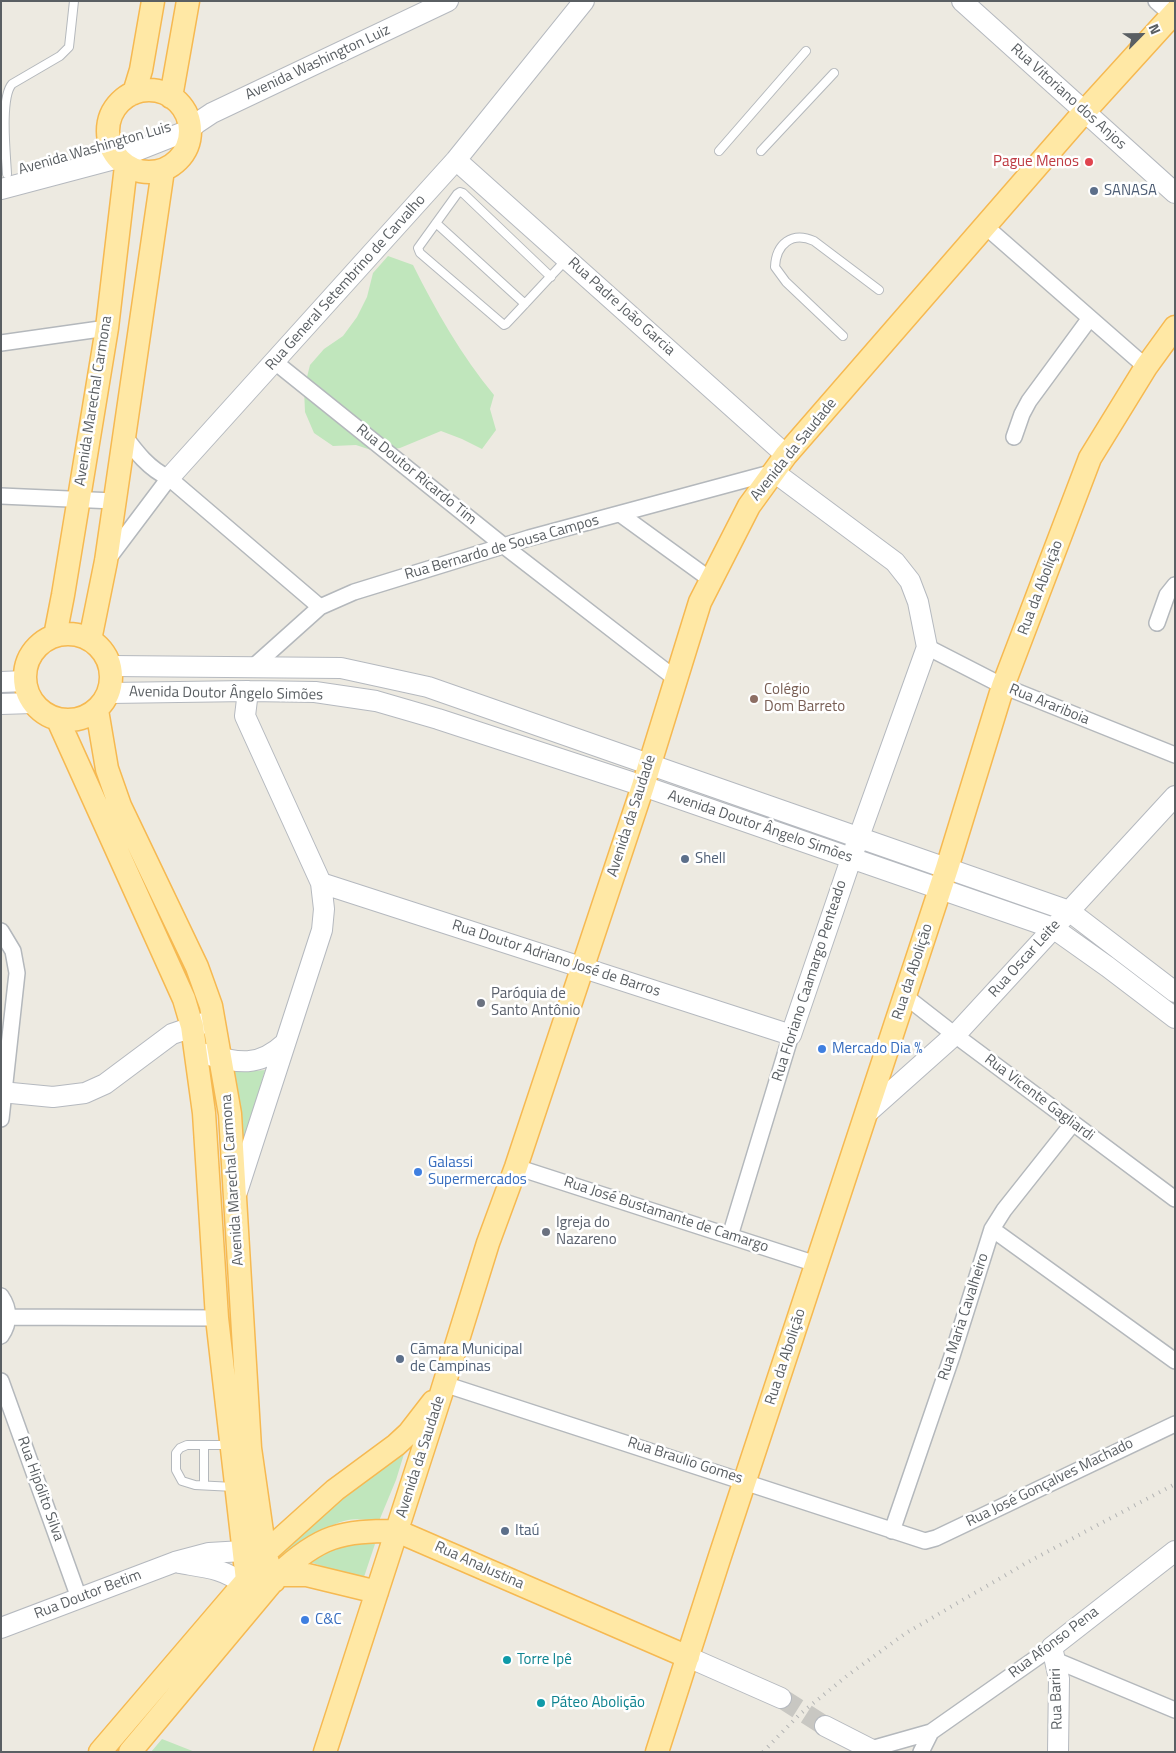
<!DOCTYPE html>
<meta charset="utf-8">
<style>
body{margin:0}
#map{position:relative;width:1176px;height:1753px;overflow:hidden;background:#edeae1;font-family:"Titillium Web",sans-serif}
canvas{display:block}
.frame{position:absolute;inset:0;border:2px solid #5a5f63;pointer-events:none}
.north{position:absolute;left:1116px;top:10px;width:50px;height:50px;-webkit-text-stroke:4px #fff;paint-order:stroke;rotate:67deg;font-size:14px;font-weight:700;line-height:20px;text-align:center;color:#5a5f63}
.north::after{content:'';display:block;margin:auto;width:18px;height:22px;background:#5a5f63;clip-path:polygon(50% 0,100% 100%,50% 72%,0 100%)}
</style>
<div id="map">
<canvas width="1176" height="1753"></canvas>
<div class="frame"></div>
<div class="north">N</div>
</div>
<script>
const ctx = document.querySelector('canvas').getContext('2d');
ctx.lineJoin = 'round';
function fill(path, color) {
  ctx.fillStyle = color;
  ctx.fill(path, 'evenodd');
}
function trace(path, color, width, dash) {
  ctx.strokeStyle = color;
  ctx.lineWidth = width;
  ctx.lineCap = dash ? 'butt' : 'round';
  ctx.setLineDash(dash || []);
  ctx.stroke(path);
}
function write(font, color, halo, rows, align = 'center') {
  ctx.font = font + ' "Titillium Web",sans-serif';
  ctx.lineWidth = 5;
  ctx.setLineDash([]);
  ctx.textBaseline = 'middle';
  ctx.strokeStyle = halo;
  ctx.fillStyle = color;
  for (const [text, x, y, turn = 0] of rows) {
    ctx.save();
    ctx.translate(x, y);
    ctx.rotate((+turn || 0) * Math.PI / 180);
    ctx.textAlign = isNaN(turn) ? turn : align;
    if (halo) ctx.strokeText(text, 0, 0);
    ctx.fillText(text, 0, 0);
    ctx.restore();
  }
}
const green = new Path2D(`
 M388 256 413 265C435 309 462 357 494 395L490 409 496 430 482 449 462 439 441 431 400 448 377 452 356 445 333 446 314 433 305 412 304 389 310 365 324 349 343 336 357 317 367 297 373 273Z
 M265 1070 241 1155 234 1071 244 1072Z
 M408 1441 396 1480 379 1521C370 1521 357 1518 348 1520 322 1526 299 1546 278 1562L275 1555Z
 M357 1541 375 1544 363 1580 307 1561 317 1552Z
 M162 1739 195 1752H151Z`);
const secondaryTunnel = new Path2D(`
 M781 1698 825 1726`);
const lane = new Path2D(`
 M719 151 806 51
 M761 151 834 73
 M7 174C6 154 0 98 12 84L60 56 69 47 74 1
 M436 223 525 304
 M551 277 463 193 460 192 457 194 418 248 420 253 504 325 506 324C526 303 546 281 566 260
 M843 336 786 282 775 267C776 244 792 231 814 241L879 290
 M229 1445H187L180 1448 176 1453V1470L182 1481 195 1485 234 1487
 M204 1485V1445`);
const street = new Path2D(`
 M1156 1 1172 15
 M985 226 1146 367
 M1 343 107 328
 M275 362 504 546 676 679
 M123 434C136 452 149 469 169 478L320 607
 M1014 437 1022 414 1029 401 1090 318
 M1 496 114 501
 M620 514 711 580
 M108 559 169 478
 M1157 623 1167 595 1175 585
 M927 647 1003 686 1175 755
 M253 667 320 607 354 592 529 538 774 472
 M1 931 13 951 17 973 1 1119
 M905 996 955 1035 1175 1199
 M516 1167 816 1264
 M992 1229 1175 1361
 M730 1236 791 1035
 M1 1296C10 1309 10 1323 1 1336
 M8 1317 217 1318
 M1 1381 79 1598
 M444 1384 925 1541 936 1538 1175 1424
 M892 1531 952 1356 992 1229 1004 1210 1073 1123
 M1055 1660 1175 1710
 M871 1749 931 1732 1052 1647
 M921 1752 931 1732`);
const secondary = new Path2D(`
 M962 1 1175 193
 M456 160 786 455
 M1 189 118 158 189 130 197 123 212 113 448 1
 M169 478 456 160 584 1
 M111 666 341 668 428 687 1069 911 1175 992
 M1 682 25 681
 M110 693 248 691 315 692 376 701 438 719 643 786 1053 928 1108 967 1175 1018
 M1 704 33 703
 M321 883 791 1035 851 859 927 647 918 602 910 581 895 562 774 472
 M206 1054C239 1063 258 1068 285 1043
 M1 1092 53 1097 85 1093 105 1084 172 1034 207 1022
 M866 1114 958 1032 1175 796
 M237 1192 322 930 324 909 321 883 245 716 248 691
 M179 1563C202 1567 225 1568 242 1584
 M1 1628 175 1562 209 1553 243 1551 258 1553
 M688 1657 781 1698
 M825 1726 876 1752
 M1058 1752 1059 1679 1052 1647 1175 1551`);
const primary = new Path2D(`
 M108 131a41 41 0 1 1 82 0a41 41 0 1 1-82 0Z
 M134 93 141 70 153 1
 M171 97 188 1
 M25 677a43 43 0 1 1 86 0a43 43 0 1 1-86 0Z
 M55 636 63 595 107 328 126 166
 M90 640 106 561 163 170
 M97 710 107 769 120 806 197 967 211 1006 230 1114 250 1448 265 1553 274 1581
 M58 720 184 999 192 1026 204 1113 217 1318 247 1580
 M278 1575H307L377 1592
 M100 1752 247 1580 265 1553 335 1490 396 1445 409 1433 433 1402
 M130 1752 278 1575C320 1535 341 1531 397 1531L688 1657
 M325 1752 442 1391 488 1243 516 1167 643 786 700 602 749 506 786 455 1085 111 1175 12
 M657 1752 720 1556 947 868 1003 686 1090 458 1146 367 1175 327`);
const rail = new Path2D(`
 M763 1752 800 1714 848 1675 906 1633 1028 1562 1175 1484`);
const markers = [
 [1089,162,5,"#e0444e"],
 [1094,191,5,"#5c6f8a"],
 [754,699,5,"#8d6e63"],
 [685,859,5,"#5c6f8a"],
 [481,1003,5,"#6b7280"],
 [822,1049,5,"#3f7fe0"],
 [418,1172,5,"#3f7fe0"],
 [546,1232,5,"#6b7280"],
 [400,1359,5,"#5c6f8a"],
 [505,1531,5,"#5c6f8a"],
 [305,1620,5,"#3f7fe0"],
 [507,1660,5,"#0f9aa8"],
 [541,1703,5,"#0f9aa8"]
];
const streetNames = [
 ["Avenida Washington Luiz",318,63,-25],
 ["Rua Vitoriano dos Anjos",1068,97,42],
 ["Avenida Washington Luis",95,149,-16],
 ["Rua General Setembrino de Carvalho",346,283,-48],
 ["Rua Padre João Garcia",621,307,42],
 ["Avenida Marechal Carmona",94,401,-81],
 ["Avenida da Saudade",794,450,-51],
 ["Rua Doutor Ricardo Tim",416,475,39],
 ["Rua Bernardo de Sousa Campos",502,548,-16],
 ["Rua da Abolição",1041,588,-69],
 ["Avenida Doutor Ângelo Simões",226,694,1],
 ["Rua Arariboia",1049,705,22],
 ["Avenida da Saudade",632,816,-72],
 ["Avenida Doutor Ângelo Simões",760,827,19],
 ["Rua Doutor Adriano José de Barros",556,959,18],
 ["Rua Oscar Leite",1025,959,-48],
 ["Rua da Abolição",913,972,-72],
 ["Rua Floriano Caamargo Penteado",810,981,-72],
 ["Rua Vicente Gagliardi",1039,1098,37],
 ["Avenida Marechal Carmona",233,1180,-94],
 ["Rua José Bustamante de Camargo",666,1215,18],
 ["Rua Maria Cavalheiro",964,1317,-72],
 ["Rua da Abolição",786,1357,-72],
 ["Avenida da Saudade",421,1457,-72],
 ["Rua Braulio Gomes",685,1461,18],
 ["Rua José Gonçalves Machado",1050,1483,-26],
 ["Rua Hipólito Silva",40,1489,70],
 ["Rua AnaJustina",479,1566,24],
 ["Rua Doutor Betim",88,1595,-21],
 ["Rua Afonso Pena",1054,1643,-37],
 ["Rua Bariri",1057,1699,-92]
];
const healthNames = [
 ["Pague Menos",1079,162]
];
const serviceNames = [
 ["SANASA",1104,191],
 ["Shell",695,859],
 ["Cãmara Municipal",410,1350],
 ["de Campinas",410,1367],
 ["Itaú",515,1531]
];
const educationNames = [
 ["Colégio",764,690],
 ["Dom Barreto",764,707]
];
const worshipNames = [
 ["Paróquia de",491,994],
 ["Santo Antônio",491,1011],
 ["Igreja do",556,1223],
 ["Nazareno",556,1240]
];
const shopNames = [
 ["Mercado Dia %",832,1049],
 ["Galassi",428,1163],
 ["Supermercados",428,1180],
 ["C&C",315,1620]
];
const cultureNames = [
 ["Torre Ipê",517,1660],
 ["Páteo Abolição",551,1703]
];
fill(green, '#c0e6bc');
trace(secondaryTunnel, '#c8c7c2', 20, [20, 10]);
trace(lane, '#b4b8bc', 10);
trace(street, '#b4b8bc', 18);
trace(secondary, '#b5b9bf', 22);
trace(primary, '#f6b951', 25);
trace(lane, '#fff', 8);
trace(street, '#fff', 15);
trace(secondary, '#fff', 20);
trace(primary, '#ffe8a5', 22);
trace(rail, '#b3b4b4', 4, [1, 6]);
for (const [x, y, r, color] of markers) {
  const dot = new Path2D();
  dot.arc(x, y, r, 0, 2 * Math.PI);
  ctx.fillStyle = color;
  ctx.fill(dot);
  trace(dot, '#fff', 2);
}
write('15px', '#5a5f63', '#fff', streetNames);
write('15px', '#be3a42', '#fff', healthNames, 'right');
write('15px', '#4e5e75', '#fff', serviceNames, 'left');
write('15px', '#785e54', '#fff', educationNames, 'left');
write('15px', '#5b616d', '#fff', worshipNames, 'left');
write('15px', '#366cbe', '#fff', shopNames, 'left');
write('15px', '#0d838f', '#fff', cultureNames, 'left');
</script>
